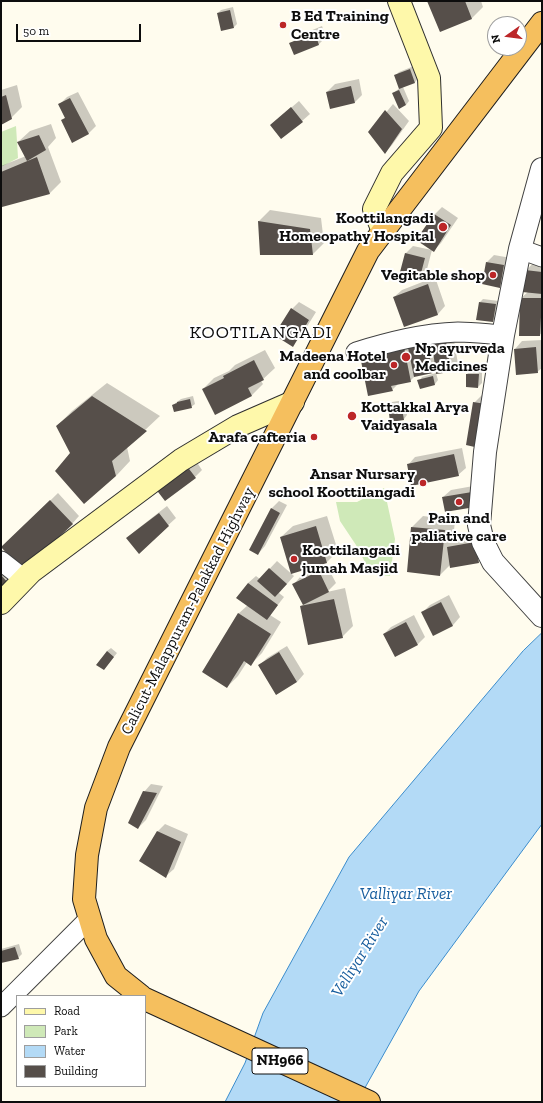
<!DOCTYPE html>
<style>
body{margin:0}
#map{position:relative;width:543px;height:1103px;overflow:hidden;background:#fffcee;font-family:"Zilla Slab",serif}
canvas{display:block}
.frame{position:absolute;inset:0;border:2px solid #0d0d0d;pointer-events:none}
.legend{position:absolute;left:16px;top:995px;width:130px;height:92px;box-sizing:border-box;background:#fff;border:1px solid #9e9e9e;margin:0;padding:5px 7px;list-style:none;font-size:12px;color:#0d0d0d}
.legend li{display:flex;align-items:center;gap:8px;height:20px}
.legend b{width:20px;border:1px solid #9e9e9e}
.north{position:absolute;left:487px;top:16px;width:40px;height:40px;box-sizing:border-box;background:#fff;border:1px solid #9e9e9e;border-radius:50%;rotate:256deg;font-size:11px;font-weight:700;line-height:16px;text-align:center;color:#0d0d0d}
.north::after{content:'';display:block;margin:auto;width:14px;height:18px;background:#bc2628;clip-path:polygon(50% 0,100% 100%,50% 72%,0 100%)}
.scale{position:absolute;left:16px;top:24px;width:125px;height:18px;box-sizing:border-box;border:2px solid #0d0d0d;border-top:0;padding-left:5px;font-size:12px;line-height:14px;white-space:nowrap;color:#0d0d0d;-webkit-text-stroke:3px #fff;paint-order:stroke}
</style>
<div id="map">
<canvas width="543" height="1103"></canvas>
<div class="frame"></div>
<ul class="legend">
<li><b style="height:5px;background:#fef8aa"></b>Road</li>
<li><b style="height:11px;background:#cfe9b8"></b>Park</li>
<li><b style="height:11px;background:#b3daf6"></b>Water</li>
<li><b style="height:11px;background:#564f4a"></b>Building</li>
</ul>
<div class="north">N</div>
<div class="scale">50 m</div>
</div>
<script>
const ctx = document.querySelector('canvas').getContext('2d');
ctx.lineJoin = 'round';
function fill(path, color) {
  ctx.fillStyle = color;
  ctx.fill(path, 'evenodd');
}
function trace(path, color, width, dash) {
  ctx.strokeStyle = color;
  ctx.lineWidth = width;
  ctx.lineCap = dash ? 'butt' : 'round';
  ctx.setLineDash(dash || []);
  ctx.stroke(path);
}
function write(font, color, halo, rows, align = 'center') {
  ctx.font = font + ' "Zilla Slab",serif';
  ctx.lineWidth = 4;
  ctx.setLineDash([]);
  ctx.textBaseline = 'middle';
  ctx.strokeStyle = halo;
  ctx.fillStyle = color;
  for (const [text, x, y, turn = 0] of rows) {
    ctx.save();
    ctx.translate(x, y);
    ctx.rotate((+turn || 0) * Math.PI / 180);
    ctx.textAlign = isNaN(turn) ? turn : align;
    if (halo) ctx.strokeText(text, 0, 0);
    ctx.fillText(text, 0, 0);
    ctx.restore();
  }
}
const green = new Path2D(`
 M16 126 18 158 1 167V132Z
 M384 488 395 539 390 576 368 574 367 566 356 545 340 521 336 502H357Z`);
const water = new Path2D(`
 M542 633V824L419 991 357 1102H225L245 1063 263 1013 349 857 523 651Z`);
const shadow = new Path2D(`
 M428 1H481L483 7 472 18 440 31Z
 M233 7 237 24 234 27 218 13 221 10Z
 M322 26 326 37 319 44H291L298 36Z
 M414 66 418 79 415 82 403 87 409 101 406 105 393 93 400 88 396 75 399 72Z
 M359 79 362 95 355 102 327 92 335 84Z
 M17 85 22 107 11 118 1 124V90Z
 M78 92 96 126 88 134 62 121 66 117 59 105 67 97Z
 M299 101 310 114 302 121 271 125Z
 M393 104 409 121 392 145 385 153 370 132Z
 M51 124 56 138 48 147 61 182 50 193 3 205 1 202V166L26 156 18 142 30 131Z
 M442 207 458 218 441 243 434 250 418 239 435 214Z
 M270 210 321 218 324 243 313 254H261L259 221Z
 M413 246 432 250 427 269 419 276 401 271 406 253Z
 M494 255 511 258 507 279 499 287 487 262Z
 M533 263 542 264V333L539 335 521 298 528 292 526 271Z
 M435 277 445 306 438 314 405 326 394 297 402 290Z
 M483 299 499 301 496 317 493 321 480 302Z
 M299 302 316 312 300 338 292 345V309Z
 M453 334 458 364 450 371 436 368 432 372 416 375 410 381 399 383 392 390 362 362 373 350Z
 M542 340V368L537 372 515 349 522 341Z
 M265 350 275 368 261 381 263 384 251 396 203 389 214 378 229 371 235 365Z
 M470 371H482V383L478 387 467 374Z
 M436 373 438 380 435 384 420 388 419 381 422 377Z
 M107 383 160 416 127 447 130 461 116 476 72 453 57 426 72 411Z
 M482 395 493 397 486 439 474 403Z
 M193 396 195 404 191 407 173 405 181 399Z
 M405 400 407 415 404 419 389 405 392 402Z
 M462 448 466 468 458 475 408 465 415 457Z
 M194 458 202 470 195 477 165 500Z
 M479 485 482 499 443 497 451 490Z
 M58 493 79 516 72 524 10 540Z
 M279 501 287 505 265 546 258 554 272 508Z
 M167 506 176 518 139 552 127 538 135 531Z
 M327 516 338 551 327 562 281 537 293 526Z
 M423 516 455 520 453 541 455 539 483 535 486 555 479 562 451 564 440 575 412 527Z
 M1 558 15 576 1 589Z
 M277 561 294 576 279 593 284 597 270 615 281 622 262 653 251 664 247 662 238 676 227 687 238 614 248 605V583L256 576 260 579Z
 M326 564 336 583 327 592 345 588 353 626 342 637 301 606 304 604 294 584 301 576Z
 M449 595 460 617 453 625 433 635 422 613 430 605Z
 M414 615 425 637 418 644 384 634 391 627Z
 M287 646 304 674 297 682 259 666 267 658Z
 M111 648 117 653 104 669 107 651Z
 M151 784 163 786 146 820 138 828 144 792Z
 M165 824 188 834 174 869 166 876 158 831Z
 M19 944 22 954 18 958 1 962V949Z`);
const building = new Path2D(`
 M427 1H465L472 19 440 32Z
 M230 10 234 28 221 31 217 13Z
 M315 33 319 45 294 55 289 43Z
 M410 69 415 83 399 89 394 75Z
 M351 86 355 103 330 109 326 92Z
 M399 90 406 105 399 109 392 93Z
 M6 95 12 119 1 125V97Z
 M70 98 89 134 72 143 61 120 65 118 58 104Z
 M291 107 303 122 281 139 270 125Z
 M385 110 402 129 385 154 368 132Z
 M39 135 46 150 27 161 17 142Z
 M37 157 50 194 2 207 1 204V172Z
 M434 214 451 225 434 252 416 240Z
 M258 221 310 229 313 255H260Z
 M405 253 425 258 420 277 400 272Z
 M486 262 504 265 500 288 482 284Z
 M525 270 542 272V294L522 292Z
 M428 284 438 315 404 327 393 297Z
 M520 298H542L540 336H519Z
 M479 302 496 304 493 322 476 320Z
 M291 308 309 320 293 347 274 335Z
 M426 339 433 373 414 377 407 343Z
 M446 341 451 372 436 374 432 343Z
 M404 347 411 382 391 386 393 391 368 396 361 361 384 356 383 351Z
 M536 347 538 373 516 375 514 349Z
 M254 360 264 380 248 388 252 396 215 415 202 389 224 378 223 376Z
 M466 374H479L478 388 466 387Z
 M433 376 435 385 420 389 417 380Z
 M92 396 147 431 112 461 116 476 84 504 55 471 70 453 56 426Z
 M190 399 192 408 174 412 172 405 177 403V402Z
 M473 402 486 404 479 448 466 445Z
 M401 403 404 420 390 422 388 405Z
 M454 454 459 476 411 486 407 464Z
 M186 465 196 478 165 501 155 488Z
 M472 492 475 507 445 512 442 497Z
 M50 500 73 524 23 571 1 547Z
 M271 508 280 513 258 555 249 550Z
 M159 513 169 526 139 554 126 538Z
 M316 526 327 563 291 574 280 537Z
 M411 527 445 530 440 576 407 572Z
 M475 542 479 563 450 568 447 547Z
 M269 568 287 584 275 597 257 581Z
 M319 571 329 592 303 605 292 584Z
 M1 575 9 584 1 591Z
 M248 583 278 605 267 620 236 598Z
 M334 599 343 638 308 645 300 606Z
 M441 602 453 626 433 636 421 612Z
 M238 613 271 634 251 666 244 661 227 688 202 672Z
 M406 622 418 645 395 657 383 634Z
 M107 651 114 657 104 670 96 665Z
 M279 652 297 682 276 695 258 665Z
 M143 791 157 793 138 829 128 823Z
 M157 831 181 842 166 878 139 861Z
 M15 947 19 959 1 963V951Z`);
const minor = new Path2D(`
 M520 249 542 257
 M356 352C389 342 423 333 458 332 473 332 488 334 503 335
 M1 561 24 579
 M1 1007 90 918`);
const tertiary = new Path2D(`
 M542 169 520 249 503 335 485 452 479 525 483 542 493 562 542 616`);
const secondary = new Path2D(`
 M383 231 374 209 392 173 431 128 429 78 399 1
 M1 603 31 572 181 460 238 426 293 402`);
const trunk = new Path2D(`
 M141 996 116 976 96 939 84 899 87 855 96 808 119 747 368 251 542 23
 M145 999 369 1102`);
const markers = [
 [283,25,4,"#bc2628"],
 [443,227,5,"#bc2628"],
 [493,275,4,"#bc2628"],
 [406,357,5,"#bc2628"],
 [394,365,4,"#bc2628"],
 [352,416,5,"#bc2628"],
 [314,437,4,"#bc2628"],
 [423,483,4,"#bc2628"],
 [459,502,4,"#bc2628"],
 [294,559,4,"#bc2628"]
];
const shields = [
 [280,1061,56]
];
const shieldNames = [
 ["NH966",280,1061]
];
const poiNames = [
 ["B Ed Training",291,16,"left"],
 ["Centre",291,34,"left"],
 ["Koottilangadi",434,218],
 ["Homeopathy Hospital",434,236],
 ["Vegitable shop",485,275],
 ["Np ayurveda",415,348,"left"],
 ["Medicines",415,366,"left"],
 ["Madeena Hotel",386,356],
 ["and coolbar",386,374],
 ["Kottakkal Arya",361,407,"left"],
 ["Vaidyasala",361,425,"left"],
 ["Arafa cafteria",306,437],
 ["Ansar Nursary",415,474],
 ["school Koottilangadi",415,492],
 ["Pain and",459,518,"center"],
 ["paliative care",459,536,"center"],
 ["Koottilangadi",302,550,"left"],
 ["jumah Masjid",302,568,"left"]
];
const streetNames = [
 ["Calicut-Malappuram-Palakkad Highway",188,611,-63]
];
const waterNames = [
 ["Valliyar River",406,894],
 ["Velliyar River",360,957,-58]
];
const quarterNames = [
 ["KOOTILANGADI",261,333]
];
fill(green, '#cfe9b8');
fill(water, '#b3daf6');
trace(water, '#3b8ccc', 1);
fill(shadow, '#0003');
fill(building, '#564f4a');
trace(minor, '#404040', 21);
trace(tertiary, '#404040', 24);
trace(secondary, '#2f2f2f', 24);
trace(trunk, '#1e1e1e', 24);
trace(minor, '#fff', 19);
trace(tertiary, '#fff', 22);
trace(secondary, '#fef8aa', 22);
trace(trunk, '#f5bf5e', 22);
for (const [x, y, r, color] of markers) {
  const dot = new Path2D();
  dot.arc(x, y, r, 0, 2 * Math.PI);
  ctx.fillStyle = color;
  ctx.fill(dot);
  trace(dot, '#fff', 1.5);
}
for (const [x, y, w] of shields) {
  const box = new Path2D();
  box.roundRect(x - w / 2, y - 13, w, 26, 3);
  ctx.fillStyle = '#fff';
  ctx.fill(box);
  trace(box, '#0d0d0d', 1);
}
write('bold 15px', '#0d0d0d', null, shieldNames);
write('bold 16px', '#0d0d0d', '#fff', poiNames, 'right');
write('16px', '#0d0d0d', '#fff', streetNames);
write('italic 17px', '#185e9e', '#fff', waterNames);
ctx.letterSpacing = '1px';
write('18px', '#0d0d0d', '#fff', quarterNames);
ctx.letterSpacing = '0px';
</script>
